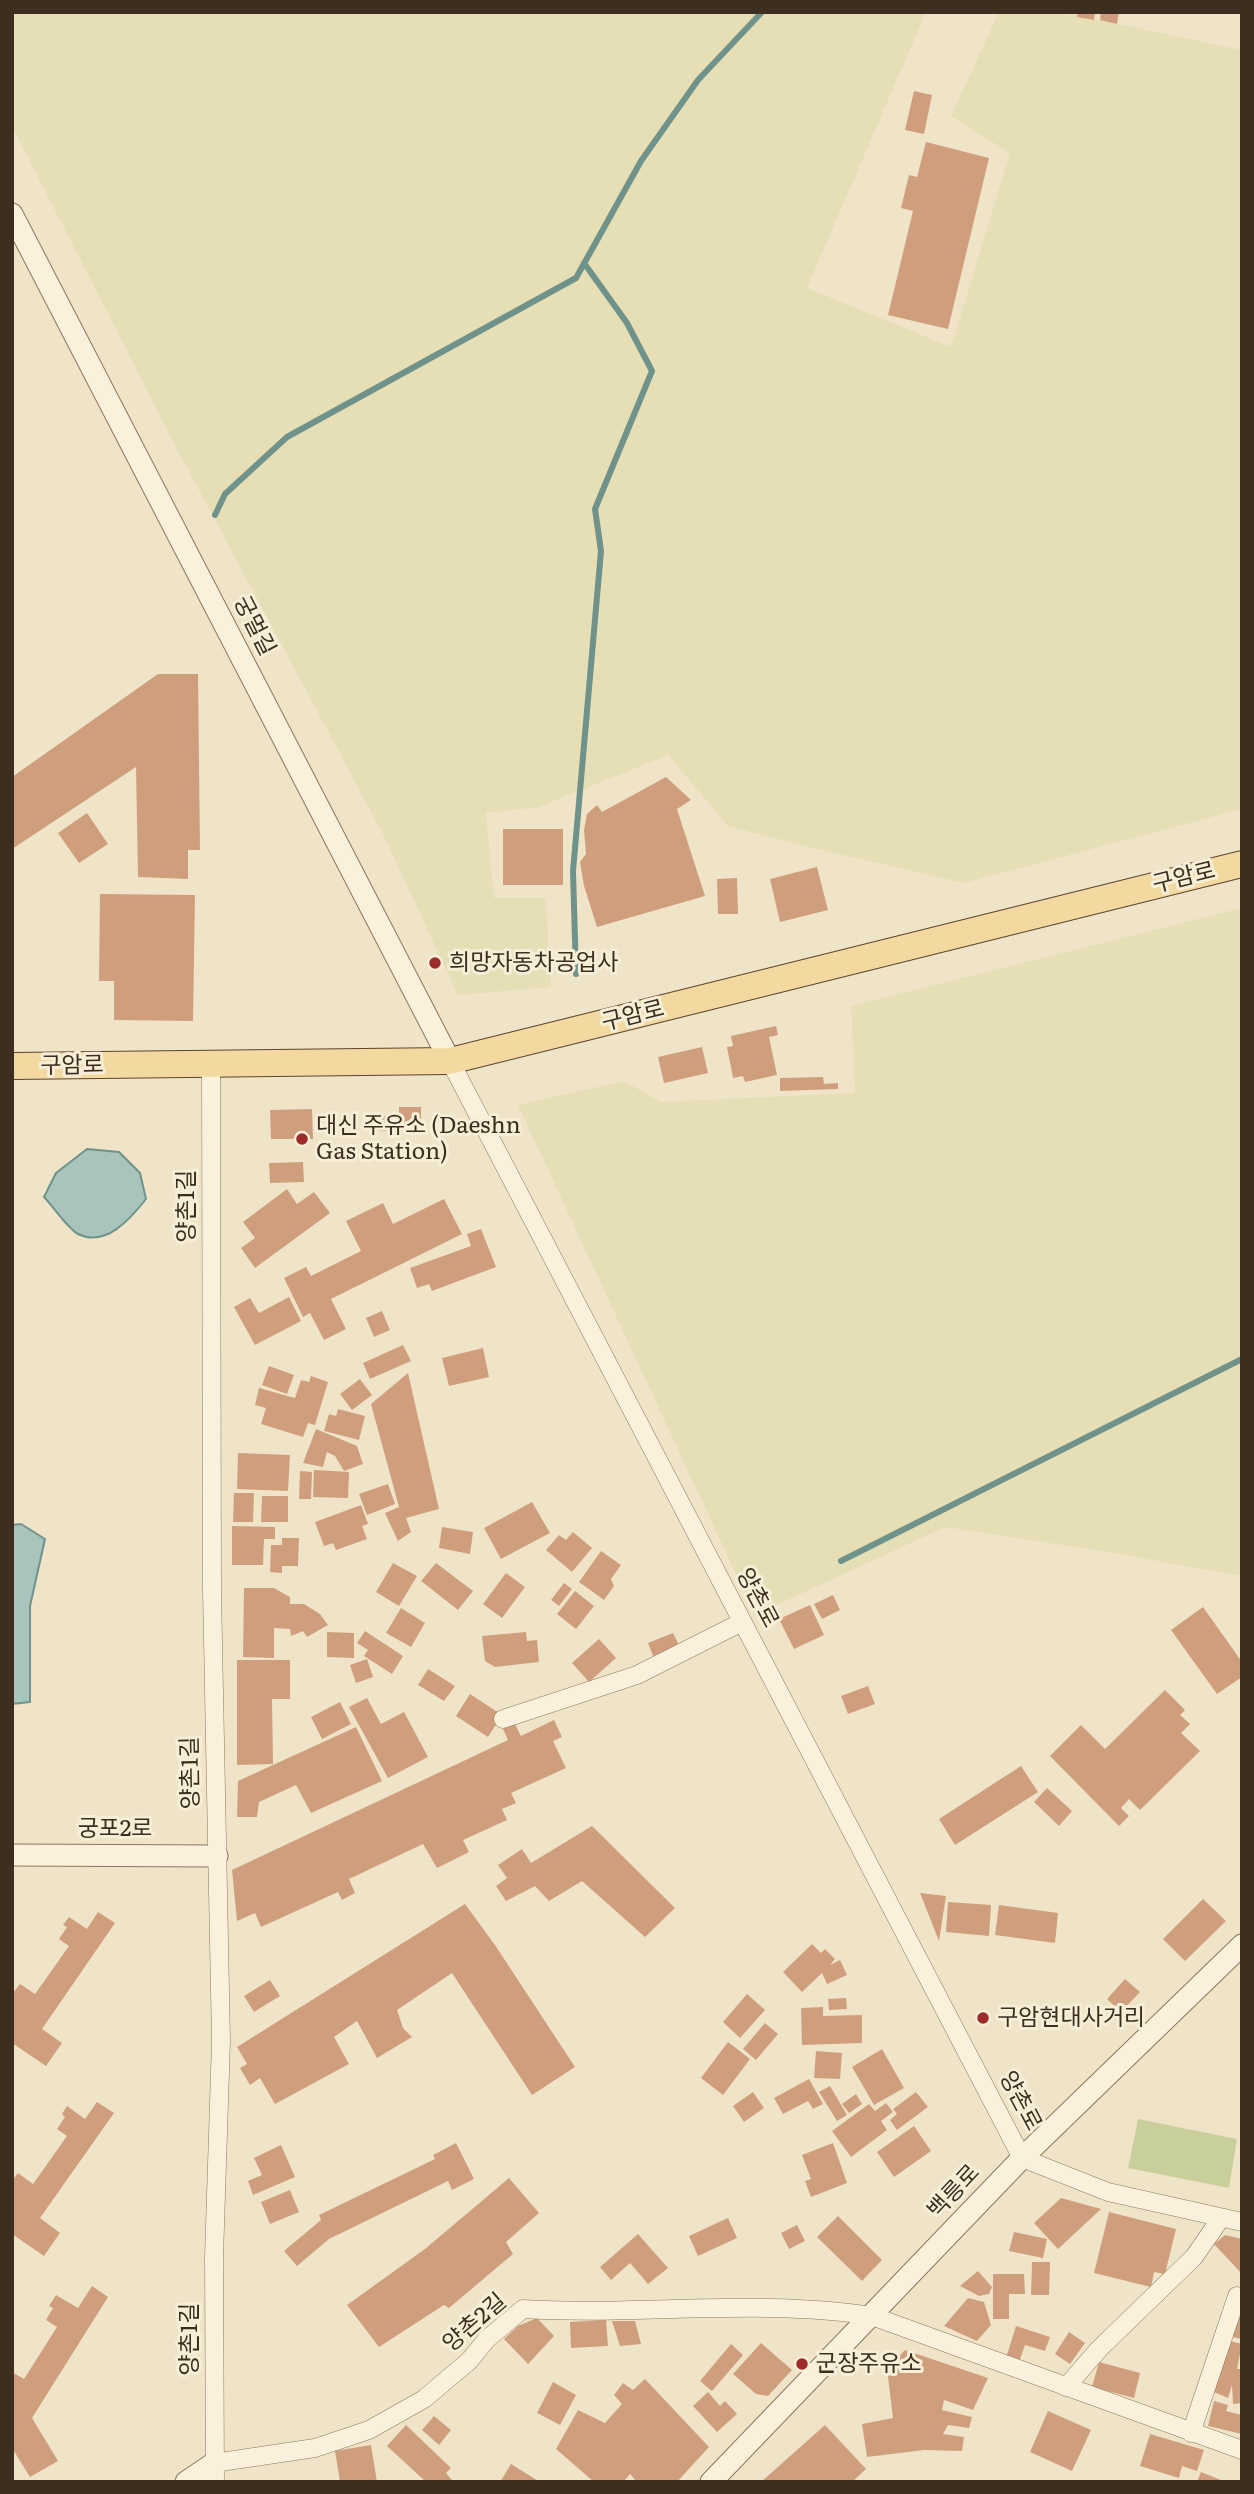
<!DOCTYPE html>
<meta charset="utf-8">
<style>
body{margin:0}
#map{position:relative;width:1254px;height:2494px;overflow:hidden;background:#f0e4c8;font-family:Literata,serif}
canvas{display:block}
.frame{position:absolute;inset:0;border:14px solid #3d2e20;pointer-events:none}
</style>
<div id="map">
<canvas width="1254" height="2494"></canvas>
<div class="frame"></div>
</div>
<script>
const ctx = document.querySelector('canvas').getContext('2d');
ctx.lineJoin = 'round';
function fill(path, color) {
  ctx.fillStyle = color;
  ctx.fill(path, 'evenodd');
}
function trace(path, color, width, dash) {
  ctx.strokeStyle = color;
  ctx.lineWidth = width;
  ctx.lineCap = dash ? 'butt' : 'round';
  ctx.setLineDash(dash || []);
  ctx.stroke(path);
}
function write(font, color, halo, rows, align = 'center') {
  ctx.font = font + ' Literata,"Noto Sans KR",serif';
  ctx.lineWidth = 6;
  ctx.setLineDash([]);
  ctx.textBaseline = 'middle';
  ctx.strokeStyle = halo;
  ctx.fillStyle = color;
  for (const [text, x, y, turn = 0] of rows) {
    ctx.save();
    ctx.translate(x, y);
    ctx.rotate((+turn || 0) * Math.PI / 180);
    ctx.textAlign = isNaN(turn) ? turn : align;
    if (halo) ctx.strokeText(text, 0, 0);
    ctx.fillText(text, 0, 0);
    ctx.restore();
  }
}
const farmland = new Path2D(`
 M12 12H926L807 288 951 347 1010 153 951 116 999 12H1061L1242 50V809L964 883 813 848 728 826 668 755 539 807 486 813 494 898H546L551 987 458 995 384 836 175 445 12 126Z
 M1242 908V1576L1102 1551 945 1527 755 1615 518 1105 624 1081 661 1102 855 1093 851 1006Z`);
const green = new Path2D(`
 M1138 2119 1237 2139 1229 2188 1128 2168Z`);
const water = new Path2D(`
 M87 1149 119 1152 140 1173 146 1199C131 1218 106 1248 78 1234 68 1229 52 1205 44 1197L56 1173Z
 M21 1524 45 1539 30 1606V1702L12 1704V1525Z`);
const stream = new Path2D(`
 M215 515 225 494 287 437 576 278 641 161 698 80 762 12
 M576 974 573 871 601 551 595 509 652 371 627 323 584 263
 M841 1561 1242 1359`);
const building = new Path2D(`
 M1078 12H1095L1094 20 1077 17Z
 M1101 12H1119L1117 24 1100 20Z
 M914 91 932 95 924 134 905 130Z
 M926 142 989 158 948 329 888 315 913 211 901 208 909 175 917 177Z
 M158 674H198L200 850H188V879L138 877 136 767 12 849V777Z
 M666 777 691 800 677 809 705 896 597 927 584 886 580 862 586 854 584 830 587 814 597 805 602 812Z
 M87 813 108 844 79 863 58 833Z
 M503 829H563V885H503Z
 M817 867 828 910 780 922 770 879Z
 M737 878 738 914H718L717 879Z
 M100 894 195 895 193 1021 114 1020V981H99Z
 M776 1026 778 1035 769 1037 777 1075 745 1082 743 1076 733 1078 727 1047 733 1046 731 1036Z
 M702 1047 708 1073 664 1083 658 1057Z
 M823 1077 824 1084 838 1083V1089L780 1091V1078Z
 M399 1107H421V1131H379V1116H399Z
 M312 1109 313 1139H271L270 1110Z
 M303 1162 304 1182 270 1183 269 1163Z
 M287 1189 297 1204 314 1192 330 1213 255 1268 241 1248 255 1238 243 1222Z
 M444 1199 462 1234 331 1299 346 1329 324 1340 310 1313 303 1317 284 1278 306 1267 311 1276 361 1251 346 1221 383 1203 393 1224Z
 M481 1229 496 1267 432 1291 429 1284 417 1288 410 1268 471 1246 467 1234Z
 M289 1297 301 1321 255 1345 234 1307 250 1298 259 1313Z
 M382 1311 390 1330 374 1337 366 1318Z
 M403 1345 411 1361 370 1379 363 1363Z
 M483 1348 489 1377 449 1386 442 1358Z
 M269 1366 294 1375 287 1394 262 1385Z
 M408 1373 439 1509 406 1518 411 1532 398 1541 385 1513 399 1507 371 1404Z
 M311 1376 328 1382 315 1425 308 1423 303 1437 261 1424 266 1408 255 1405 259 1388 295 1398 301 1380 309 1382Z
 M360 1379 372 1395 352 1410 340 1394Z
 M338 1409 365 1416 359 1440 324 1431 329 1414 336 1416Z
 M316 1429 357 1446 363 1464 344 1471 335 1456 327 1452 323 1467 303 1463Z
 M238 1453 290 1455 288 1491 237 1489Z
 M314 1470 349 1472 348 1498 313 1497Z
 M300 1471 312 1472 311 1499H299Z
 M388 1484 395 1504 367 1515 359 1494Z
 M234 1493H254L253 1522H233Z
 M262 1496H288V1522H261Z
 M532 1502 550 1533 501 1559 484 1528Z
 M361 1505 368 1524 362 1526 367 1539 336 1550 333 1543 324 1546 315 1522Z
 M232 1526 275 1527V1539H264L263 1565H232Z
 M442 1527 473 1532 470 1554 439 1548Z
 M573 1532 592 1548 572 1572 546 1550 559 1535 566 1540Z
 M282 1538H299L298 1566H282V1573L270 1572 271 1545H282Z
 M601 1551 621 1565 611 1579 614 1586 604 1600 579 1582Z
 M393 1563 417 1576 399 1606 376 1592Z
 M436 1563 473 1591 458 1610 421 1581Z
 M506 1573 525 1587 502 1618 483 1604Z
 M564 1583 572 1589 559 1606 551 1600Z
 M244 1588H274L290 1597V1604H304L320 1614 328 1625 307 1637 303 1631 291 1636 290 1629 274 1628V1658L243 1657Z
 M575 1591 594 1606 576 1629 557 1614Z
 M833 1595 840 1610 822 1619 814 1604Z
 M810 1605 824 1635 794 1649 779 1619Z
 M1203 1607 1242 1662V1677L1217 1694 1171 1630Z
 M401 1608 425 1623 411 1647 386 1633Z
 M365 1631 403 1656 392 1674 364 1656 368 1650 357 1643Z
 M327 1632 354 1633V1658L327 1657Z
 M526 1632 527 1641 537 1640 539 1662 495 1667 485 1661 482 1636Z
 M673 1633 679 1645 653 1656 648 1643Z
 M599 1639 616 1658 589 1682 572 1663Z
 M367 1659 373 1677 356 1683 350 1665Z
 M237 1660H290V1699H272L273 1764 237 1765Z
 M428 1669 455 1686 444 1701 418 1685Z
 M868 1686 875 1704 848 1714 841 1696Z
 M1165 1690 1185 1710 1180 1715 1190 1724 1181 1733 1200 1751 1140 1810 1129 1799 1121 1808 1129 1816 1119 1826 1050 1756 1081 1725 1105 1749Z
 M470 1694 502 1715 488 1737 456 1716Z
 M367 1698 381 1724 404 1712 428 1757 388 1778 349 1707Z
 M340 1702 351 1724 322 1739 311 1717Z
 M554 1720 562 1737 553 1741 566 1768 511 1793 516 1803 502 1809 507 1820 463 1840 469 1852 437 1868 423 1844 349 1879 355 1893 342 1900 338 1892 261 1927 255 1913 237 1921 232 1870 508 1740 503 1729 515 1724 521 1736Z
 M356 1727 382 1781 311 1813 296 1785 259 1802 257 1817H237L238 1781Z
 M1021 1766 1038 1792 955 1845 939 1819Z
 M1047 1788 1072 1811 1059 1826 1034 1802Z
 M592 1826 675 1908 645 1937 582 1881 549 1901 535 1886 506 1901 496 1886 507 1878 498 1865 522 1849 531 1863Z
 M920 1893 946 1896 939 1941Z
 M1203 1899 1226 1921 1185 1961 1163 1939Z
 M948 1902 991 1905 989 1936 946 1932Z
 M465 1904 495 1945 575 2067 532 2095 452 1973 397 2010 403 2028 412 2037 377 2058 357 2021 334 2037 349 2064 275 2104 260 2078 250 2085 240 2068 247 2064 237 2047Z
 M999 1905 1058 1913 1055 1943 995 1935Z
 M98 1912 115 1923 42 2029 62 2043 46 2066 12 2043V1994L20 1984 35 1994 69 1946 59 1939 67 1927 63 1925 69 1917 87 1929Z
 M812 1944 821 1953 825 1949 835 1959 830 1965 840 1960 847 1975 827 1984 822 1973 802 1992 783 1972Z
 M1125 1979 1140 1992 1121 2012 1107 1999Z
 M270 1980 280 1996 254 2012 244 1996Z
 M747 1994 765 2010 740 2038 723 2022Z
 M846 1998 847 2009 829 2010 828 1999Z
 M823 2007V2016L862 2015V2043L802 2045 801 2008Z
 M765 2023 778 2034 756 2060 743 2049Z
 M728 2042 750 2059 723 2095 701 2078Z
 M882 2049 904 2088 874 2105 852 2067Z
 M816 2051 842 2053 840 2079 814 2078Z
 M809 2079 823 2104 813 2109 808 2101 783 2114 774 2098Z
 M830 2086 847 2115 837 2121 819 2092Z
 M753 2092 764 2108 744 2122 733 2106Z
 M916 2092 928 2107 897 2130 890 2120 897 2114 893 2109Z
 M856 2094 862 2104 849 2113 842 2104Z
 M97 2102 114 2113 40 2218 60 2233 44 2256 12 2234V2181L18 2173 33 2184 67 2136 57 2129 65 2117 62 2114 67 2106 85 2119Z
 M886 2103 893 2112 881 2121 887 2130 851 2157 832 2131 869 2104 875 2111Z
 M914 2126 931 2151 894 2177 877 2152Z
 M456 2143 474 2179 452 2190 448 2181 329 2239 297 2266 284 2251 321 2220 319 2215 435 2159 433 2155Z
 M833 2143 847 2183 811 2197 805 2181 811 2179 802 2155Z
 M281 2145 295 2177 253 2195 248 2181 262 2175 254 2158Z
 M509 2178 539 2213 506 2242 513 2254 449 2308 444 2305 379 2347 347 2305 425 2249Z
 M290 2190 299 2212 270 2224 261 2202Z
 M1061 2198 1101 2209 1058 2249 1034 2223Z
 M1109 2212 1176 2229 1165 2274 1154 2272 1151 2287 1094 2273Z
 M838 2216 882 2260 862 2281 817 2237Z
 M728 2218 737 2238 698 2256 689 2236Z
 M797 2225 805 2241 789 2249 781 2233Z
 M1014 2232 1047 2239 1043 2258 1009 2251Z
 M638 2234 668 2268 648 2284 630 2263 611 2280 600 2267Z
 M1225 2235 1242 2239V2274L1214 2244Z
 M1032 2262H1050L1049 2295H1031Z
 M978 2271 992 2287 989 2294 979 2296 960 2286Z
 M993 2274H1024L1025 2294H1009V2319H993Z
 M92 2286 108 2297 32 2418 58 2461 30 2477 12 2448V2372L24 2379 57 2327 46 2320 53 2308 49 2306 56 2295 78 2308Z
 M968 2298 984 2302 991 2325 977 2341 944 2326Z
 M1242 2306V2339L1232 2337Z
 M537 2318 554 2336 528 2364 504 2339 518 2326Z
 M606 2320 608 2346 571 2348 570 2322Z
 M612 2321H635L641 2344 620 2346Z
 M1016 2326 1050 2337 1045 2351 1025 2345 1019 2362 1006 2358Z
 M1069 2332 1085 2343 1070 2364 1055 2354Z
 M1230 2341 1242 2344 1237 2369H1242V2403L1233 2404 1232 2385 1228 2398 1214 2392Z
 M761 2343 792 2370 768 2396 756 2394 733 2374Z
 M731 2344 743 2355 712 2391 700 2381Z
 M905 2350 988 2378 973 2410 944 2400 942 2410 972 2417 969 2428 948 2425 943 2434 964 2437 962 2451 924 2450 867 2457 862 2424 893 2418 887 2369Z
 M1099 2362 1140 2373 1134 2398 1092 2387Z
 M645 2379 709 2447 677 2482H637L630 2474 623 2482H594L556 2449 578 2410 605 2423 622 2404 614 2395 623 2383 633 2390Z
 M553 2382 576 2395 560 2425 537 2413Z
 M708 2392 720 2406 725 2401 737 2414 717 2432 693 2406Z
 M1214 2401 1228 2405 1226 2411 1242 2415V2434L1208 2426Z
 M1048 2411 1091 2430 1072 2471 1030 2452Z
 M434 2416 451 2430 439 2445 422 2430Z
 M406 2425 451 2468 446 2473 452 2480 450 2482H426L387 2446Z
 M825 2425 866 2469 852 2482H761Z
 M1150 2434 1204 2450 1197 2471 1182 2466 1179 2478 1140 2466Z
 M371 2445 377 2482H340L335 2451Z
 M511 2464 540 2482H500Z
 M1201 2472 1226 2482H1197Z`);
const minor = new Path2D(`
 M450 1061 1022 2158 1108 2192 1242 2222
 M211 1063 212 1591 221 2041 214 2257 215 2482
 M503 1719 637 1675 742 1622
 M1066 2387 1099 2349 1194 2257 1221 2218
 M1191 2433 1237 2296 1242 2299
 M214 2463 315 2448 369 2430 424 2399 469 2361 487 2339 523 2309C638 2316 759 2298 872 2316L1242 2450`);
const tertiary = new Path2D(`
 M12 214 450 1061
 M12 1855 217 1856
 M186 2482 214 2463
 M711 2482 1022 2158 1242 1945`);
const primary = new Path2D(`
 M12 1066 450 1061 1242 864`);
const markers = [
 [435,963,7,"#9e2a2b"],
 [302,1139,7,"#9e2a2b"],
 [983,2018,7,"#9e2a2b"],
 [802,2364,7,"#9e2a2b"]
];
const streetNames = [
 ["궁멀길",254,626,63],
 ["구암로",1184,878,-14],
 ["구암로",633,1016,-14],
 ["구암로",72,1066,-1],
 ["양촌1길",187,1206,-90],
 ["양촌로",757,1598,62],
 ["양촌1길",191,1773,-91],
 ["궁포2로",115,1829],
 ["양촌로",1020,2101,62],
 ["백릉로",954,2192,-47],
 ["양촌2길",475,2323,-41],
 ["양촌1길",190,2339,-90]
];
const poiNames = [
 ["희망자동차공업사",449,963],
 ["대신 주유소 (Daeshn",316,1126],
 ["Gas Station)",316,1152],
 ["구암현대사거리",997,2018],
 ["군장주유소",816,2364]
];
fill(farmland, '#e6deb5');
fill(green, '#c9cf9b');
fill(water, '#a9c4bc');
trace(water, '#6f938a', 2);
trace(stream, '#6f938a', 6);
fill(building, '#cf9f7d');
trace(minor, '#8d765c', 19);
trace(tertiary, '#8d765c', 23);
trace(primary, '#5b4430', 28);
trace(minor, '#faf1dc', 18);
trace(tertiary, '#faf1dc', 21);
trace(primary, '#f3d9a0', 26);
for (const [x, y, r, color] of markers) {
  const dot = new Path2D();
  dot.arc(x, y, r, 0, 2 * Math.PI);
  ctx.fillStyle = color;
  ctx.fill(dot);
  trace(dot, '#f7eed8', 2.5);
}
write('23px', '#3d2e20', '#f7eed8', streetNames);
write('23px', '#3d2e20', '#f7eed8', poiNames, 'left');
</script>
